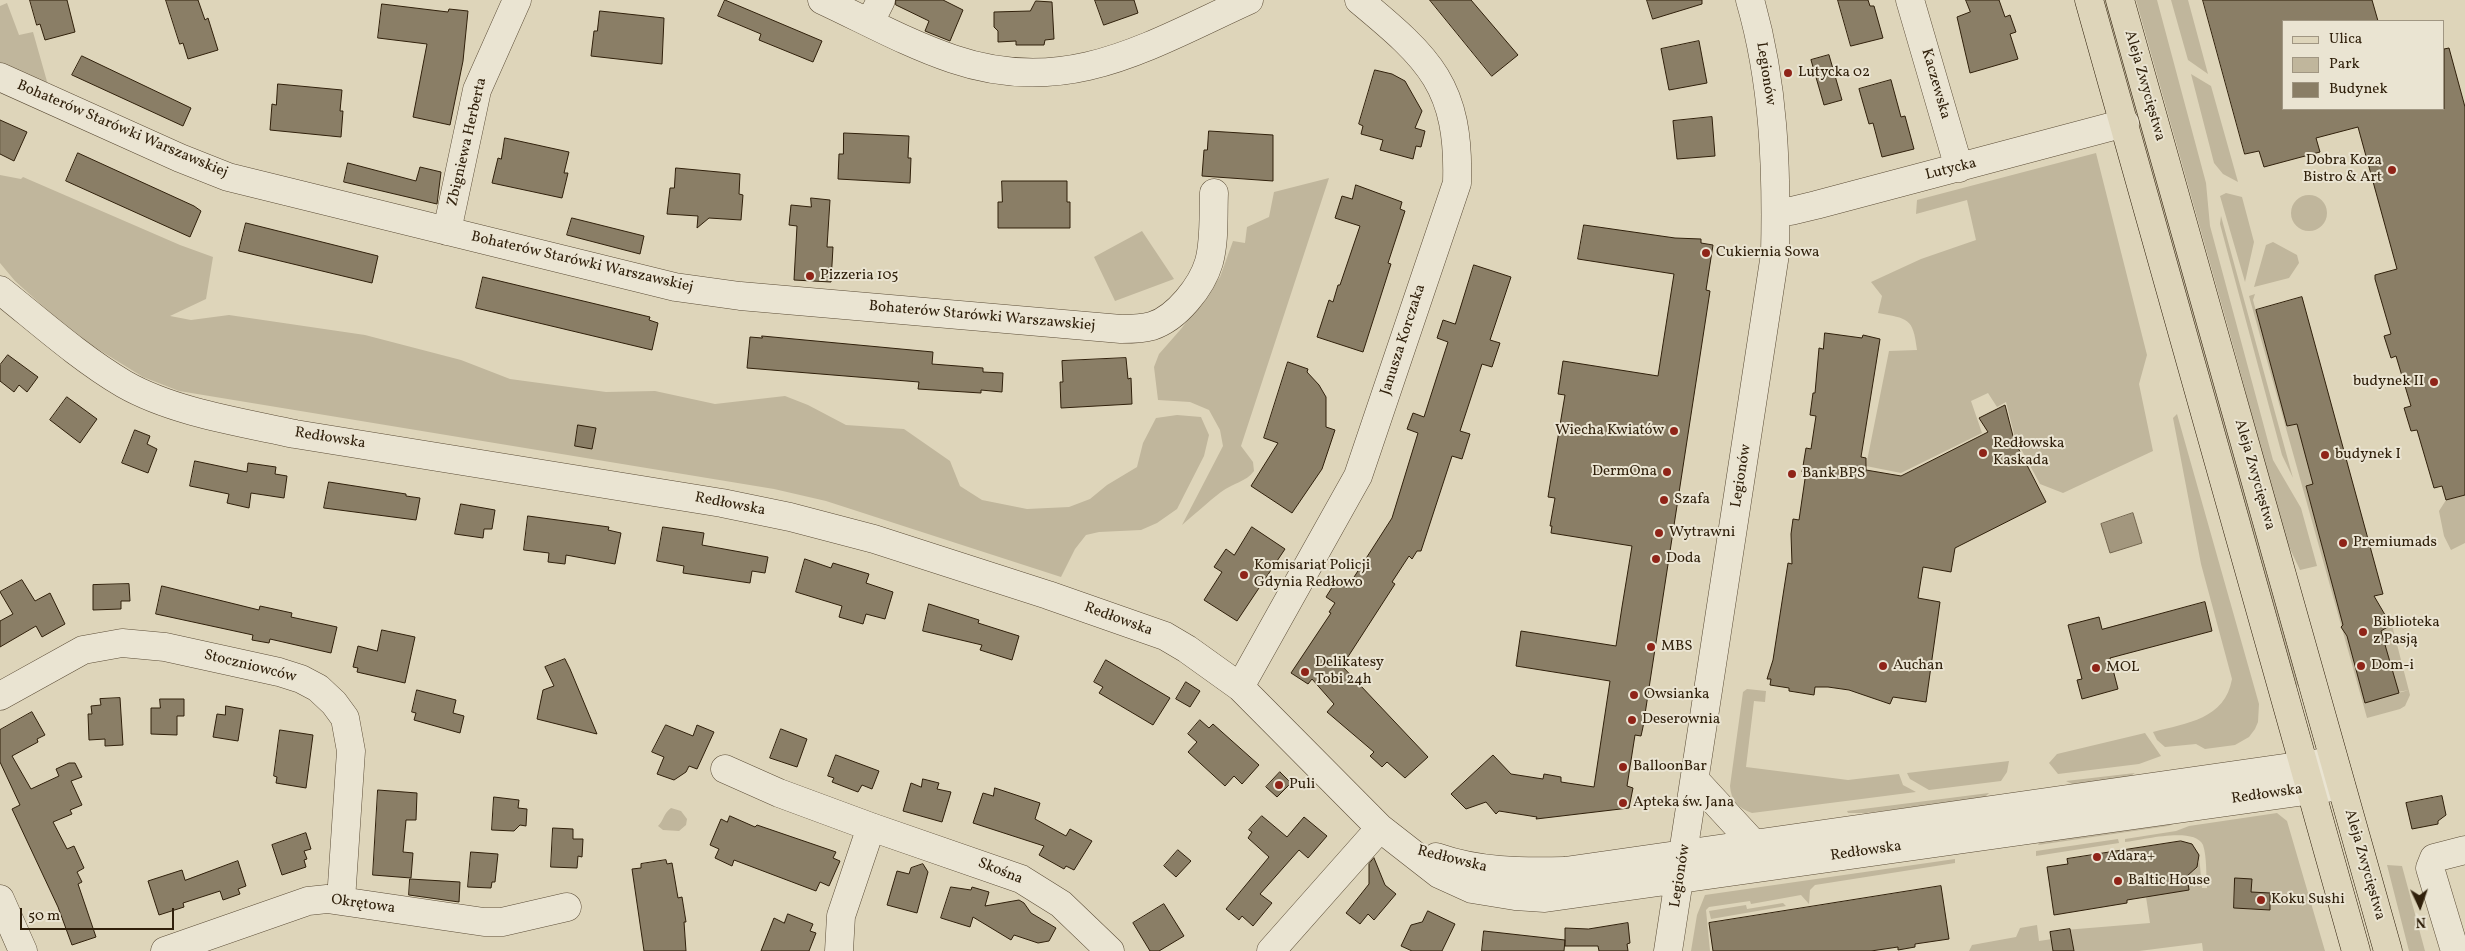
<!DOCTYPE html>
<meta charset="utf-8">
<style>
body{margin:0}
#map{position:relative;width:2465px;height:951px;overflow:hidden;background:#ded5ba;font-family:Vollkorn,serif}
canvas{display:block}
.legend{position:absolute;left:2282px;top:20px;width:162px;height:90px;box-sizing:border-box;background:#eae4d2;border:1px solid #a09682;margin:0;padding:6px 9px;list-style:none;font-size:15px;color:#30200b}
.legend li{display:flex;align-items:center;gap:10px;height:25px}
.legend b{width:25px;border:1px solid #a09682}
.north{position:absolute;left:2395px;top:881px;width:50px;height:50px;-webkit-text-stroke:4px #eae4d2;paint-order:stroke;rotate:177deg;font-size:14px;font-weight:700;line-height:20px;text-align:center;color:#30200b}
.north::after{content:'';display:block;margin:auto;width:18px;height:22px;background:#30200b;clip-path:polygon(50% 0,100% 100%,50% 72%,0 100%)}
.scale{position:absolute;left:20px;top:908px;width:154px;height:22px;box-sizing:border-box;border:2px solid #30200b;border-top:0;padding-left:6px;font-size:15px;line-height:18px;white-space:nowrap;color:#30200b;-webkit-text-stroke:4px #eae4d2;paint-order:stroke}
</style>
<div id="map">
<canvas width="2465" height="951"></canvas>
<ul class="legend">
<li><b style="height:6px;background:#ded5ba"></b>Ulica</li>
<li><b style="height:14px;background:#c0b69c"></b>Park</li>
<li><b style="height:14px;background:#8a7e66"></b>Budynek</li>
</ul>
<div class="north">N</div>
<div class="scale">50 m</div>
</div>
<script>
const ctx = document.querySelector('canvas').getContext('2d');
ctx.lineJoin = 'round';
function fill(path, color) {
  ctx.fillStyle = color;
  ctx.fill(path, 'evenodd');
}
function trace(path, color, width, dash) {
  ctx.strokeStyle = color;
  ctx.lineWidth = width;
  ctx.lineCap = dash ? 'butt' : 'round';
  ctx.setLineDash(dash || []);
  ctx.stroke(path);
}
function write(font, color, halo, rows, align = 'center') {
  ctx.font = font + ' Vollkorn,serif';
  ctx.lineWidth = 4;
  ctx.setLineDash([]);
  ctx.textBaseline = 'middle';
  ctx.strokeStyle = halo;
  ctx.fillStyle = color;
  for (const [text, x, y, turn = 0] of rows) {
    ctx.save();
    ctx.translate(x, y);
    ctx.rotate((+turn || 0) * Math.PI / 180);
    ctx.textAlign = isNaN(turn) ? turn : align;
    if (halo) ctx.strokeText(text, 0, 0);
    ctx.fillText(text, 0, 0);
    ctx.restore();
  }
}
const green = new Path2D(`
 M2104 0H2109L2300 685 2296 686Z
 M2136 0H2157L2206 183 2210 226 2273 460 2301 508 2317 566 2300 570 2284 536 2233 345Z
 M2171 0H2188L2208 74 2188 60Z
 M7 3 19 35 33 32 48 85 0 63V6Z
 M2191 74 2211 86 2238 182 2223 174 2214 163Z
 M2096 153 2147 355 2139 384 2153 451 2063 493 2040 484 2015 438 2006 402 1997 407 1988 393 1971 401 1982 433 1901 473 1866 466 1889 351 1917 350C1913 317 1908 319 1878 313L1882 296 1871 282 1921 259 1976 240 1967 200 1916 214 1917 200Z
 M0 175 21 179 23 177 180 245 213 257 206 299 170 316 191 320 229 315 365 335 461 360 510 379 606 392 655 391 715 404 785 396 808 405 846 425 904 429 950 461 960 486 982 500 1027 509 1069 507 1090 499 1107 485 1137 467 1143 443 1156 418 1177 415 1201 417 1209 435 1204 456 1177 509 1157 523 1141 530 1099 532 1086 535 1075 549 1061 577 826 501 774 489 179 391 143 377 75 335 15 281 0 263Z
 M1329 178 1241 446 1253 462 1254 471C1246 482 1233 483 1221 492 1208 502 1195 514 1182 525L1223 446 1220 430 1209 410 1190 402 1158 400 1154 367 1159 354 1181 329 1220 277 1233 241 1245 243 1247 227 1269 217 1274 192Z
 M2226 193 2242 197 2254 242 2245 282 2220 196Z
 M2291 213a18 18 0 1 1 36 0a18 18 0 1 1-36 0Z
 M2221 216 2293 478 2282 455 2220 224Z
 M1142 231 1174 279 1115 301 1094 257Z
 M2273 242 2297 255 2299 263 2289 278 2254 287 2266 245Z
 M2255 294 2253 300 2287 426 2297 424 2313 484 2306 487 2343 625 2341 627 2353 646 2350 648 2365 702 2409 690 2398 692 2381 631 2392 625 2410 695 2405 706 2400 709 2367 718 2249 296Z
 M2177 414 2259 704 2258 722 2255 729 2249 737 2235 745 2205 749 2196 744 2165 747 2157 740 2153 732C2187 723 2225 719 2232 679L2201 564 2173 418Z
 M2465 495V543L2451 550 2444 536 2439 511 2446 500Z
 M1747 689 1766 691 1765 702 1754 701 1746 767 1848 780 1899 774 1903 785 1916 792 1752 813C1738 808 1731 800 1730 786L1743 692Z
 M2145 733 2161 756 2139 764 2058 774 2049 763 2057 754Z
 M2009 761 2007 772 2001 781 1929 790 1910 779 1907 773Z
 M2135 773 2128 778 2072 784 2066 781Z
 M1989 793 1984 798 1866 813H1848L1847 811Z
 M671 808 681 811 687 819 686 825 679 831 663 830 658 826C664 820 663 814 671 808Z
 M2277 813 2287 821 2325 951H2203L2202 943 2139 951H2074L2072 941 2052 945 2053 951H1969L1972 945 2016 937 2020 928 2037 925 2039 941 2065 937V930L2150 923 2146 897 2194 870 2199 862V855L2202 888H2207C2206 875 2207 857 2203 845 2195 826 2142 840 2125 842V839L2176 831 2189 826Z
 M2192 817 2168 826 2038 845 2041 839Z
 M2118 839 2119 843 2036 856V851Z
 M1955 859V863L1815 885 1810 890 1809 904 1801 895 1751 904 1750 901 1709 907 1706 910 1710 951H1691L1697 915 1705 895Z
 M2387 865 2402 866 2425 951H2409Z
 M1783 903 1786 906 1711 919 1709 911 1746 905 1747 909Z`);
const water = new Path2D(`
 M2133 513 2142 543 2110 553 2101 524Z`);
const building = new Path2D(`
 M30 0H67L75 32 45 40 40 24 37 25Z
 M166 0H198L205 20 208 18 218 50 188 59 183 43 180 44Z
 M725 0 822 41 813 62 759 40 761 34 718 16Z
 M896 0H943L963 10 950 41 925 31 929 21 896 5Z
 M1095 0H1134L1138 13 1104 25Z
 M1430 0H1471L1518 55 1492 76Z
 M1647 0H1702V4L1653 19Z
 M1838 0H1868L1870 6H1874L1883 38 1851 46Z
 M1966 0H1999L2005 17 2010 15 2016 32 2010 34 2018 59 1970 73 1957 17 1970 12Z
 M2203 0H2372L2378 21H2284V109H2444V49L2449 48 2465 107V495L2446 500 2442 486 2434 488 2417 430 2411 431 2404 408 2411 406 2396 356 2391 358 2384 336 2391 334 2375 279V275L2397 269 2358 127 2316 138 2320 152 2264 167 2259 151 2245 154Z
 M1036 1 1052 2 1054 39 1045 40 1044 45H1016V41L998 42V31L994 27V12L1030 11Z
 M382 4 448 12 449 9 468 11 463 61 450 125 413 117 427 44 378 38Z
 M600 11 664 18 662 64 591 56 594 31H597Z
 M1699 41 1707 83 1669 90 1661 49Z
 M1829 55 1842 100 1824 105 1811 60Z
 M82 56 191 108 183 126 72 75Z
 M1375 70 1392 74 1405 81 1422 111 1415 128 1425 131 1421 147 1416 146 1413 159 1380 150 1383 140 1361 134 1363 126 1359 124Z
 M1891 80 1901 117 1905 116 1914 149 1882 157 1873 123 1869 124 1859 89Z
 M278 84 342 90 340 111H343L341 137 270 130 272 104 276 105Z
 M1712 117 1715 156 1677 159 1673 121Z
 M0 120 27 132 14 161 0 154Z
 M1209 131 1273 135V181L1202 176 1204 150H1207Z
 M844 133 909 136 908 158H911L910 183 838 179 839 154H843Z
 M505 138 569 152 564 173H568L562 198 492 183 498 158 501 159Z
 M78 153 194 206 201 211 190 237 66 181Z
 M348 163 416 181 420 167 441 172 437 204 344 182Z
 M676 168 740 174 739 194 743 195 741 220 709 218 697 228 698 216 667 214 670 188H674Z
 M1002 181H1067V202H1070V228H998V202H1002Z
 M1356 185 1402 202 1400 209 1405 211 1388 263 1391 264 1363 352 1317 337 1329 300 1333 302 1338 285H1340L1360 226 1335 218 1342 196 1352 199Z
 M811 198 830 200 827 247H833L831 282 794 280 797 226 789 225 791 205 811 207Z
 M572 218 644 236 640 254 567 235Z
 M246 223 378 256 372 283 239 251Z
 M1584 225 1675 238 1701 239V243L1713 245 1706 290 1710 291 1643 727 1641 736 1635 735 1627 786 1633 788 1629 808 1536 819 1537 817 1499 811 1496 814 1486 802 1466 809 1451 794 1493 755 1511 774 1543 779 1544 774 1561 777V782L1594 787 1610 681 1516 666 1521 631 1616 646 1622 607 1632 546 1551 533 1552 526H1550L1555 498 1548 497 1565 395 1558 394 1563 361 1658 376 1674 274 1578 259Z
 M1474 265 1511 277 1490 340 1500 343 1492 367 1482 364 1460 431 1470 434 1462 459 1452 456 1421 551H1417L1412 559 1409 556 1392 582 1395 584 1342 666 1428 757 1405 778 1387 762 1382 767 1370 756 1374 752 1327 712 1334 704 1312 679 1308 684 1291 673 1331 613 1329 612 1335 603 1326 597 1336 581 1347 588 1392 518 1418 433 1407 429 1413 413 1424 417 1448 342 1437 338 1443 320 1455 324Z
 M483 277 650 317 649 320 658 323 652 350 476 308Z
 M2302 297 2383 594 2374 596 2391 625 2381 631 2399 693 2365 703 2347 636 2341 627 2343 625 2306 486 2313 484 2297 424 2287 426 2256 310Z
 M1825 333 1862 338 1863 335 1880 339 1861 457 1866 458V470L1901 476 1988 432 1979 418 2005 405 2014 440 2046 502 1955 548 1951 572 1923 567 1918 598 1940 602 1926 702 1893 697 1890 704 1849 690 1828 687H1815L1814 695 1789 691V688L1770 685 1771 679H1767L1773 660 1788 563 1792 564 1791 534 1793 519 1799 520 1806 472H1802L1806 448 1811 449 1816 416 1810 415 1813 393H1815L1819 348 1823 349Z
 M762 336 933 352 932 364 983 368V372L1003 373 1002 392 981 390V393L918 389 919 382 747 368 750 337 762 338Z
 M8 355 38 377 27 392 19 385 14 392 0 381V365Z
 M1126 358 1128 379 1131 378 1132 404 1061 408 1060 382H1063L1062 361Z
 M1288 362 1308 369 1307 372 1319 385 1326 397V427L1335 430 1322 469 1292 513 1251 486 1278 443 1264 438Z
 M67 397 97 419 80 443 50 420Z
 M578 425 596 428 592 449 575 446Z
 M135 430 150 436 147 444 157 449 148 473 122 463Z
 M195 461 247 472 248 463 276 467 275 474 287 476 284 498 251 493 249 508 227 503 229 494 190 486Z
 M329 482 406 494V496L420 498 416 520 324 508Z
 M461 504 495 510 492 529H484L483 538 455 534Z
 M528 516 609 527 608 530 621 533 615 564 566 555 565 564 548 562 549 553 524 550Z
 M663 527 704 533 702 545 768 557 765 573 752 571 750 583 683 573 684 566 657 561Z
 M1252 527 1285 549 1237 621 1204 600 1222 572 1214 567 1226 549 1234 555Z
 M805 559 831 568 833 563 869 574 866 583 893 592 885 619 866 614 863 624 839 617 842 606 796 592Z
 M22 580 35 601 50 593 65 624 42 637 36 626 0 647V621L13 614 0 592Z
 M129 584 130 601H121V609L93 610V585Z
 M162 586 259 610 260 606 292 613 291 617 337 627 331 653 270 639 269 643 252 640 253 635 156 614Z
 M2205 602 2212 631 2110 658 2118 689 2082 699 2077 680 2082 679 2068 625 2099 617 2102 629Z
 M929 604 979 620 978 623 1019 636 1012 660 980 650 982 645 923 631Z
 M382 630 415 637 405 683 357 672 358 668 353 667 358 646 377 651Z
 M565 659 570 669 597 734 537 719 543 690 554 686 545 667Z
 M1106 660 1170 698 1153 725 1099 693 1103 687 1094 682Z
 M1186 682 1200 691 1190 707 1176 699Z
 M417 690 456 700 453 713 464 716 460 733 414 720 416 713 412 712Z
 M120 698 123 745 105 746V739L89 740 88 714H92L91 706 101 705 100 699Z
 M160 699H184V716H177V735L151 734V708H160Z
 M226 706 243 709 238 741 213 737 217 714 225 715Z
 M32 712 45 735 37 739 38 742 12 756 31 789 59 776 56 769 69 763H75L82 777 71 781 82 805 70 810 72 814 53 822 67 849 74 846 84 868 77 872 82 882 78 884 96 937 72 945 58 907 12 809 20 805 0 762V730Z
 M1200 720 1209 728 1213 724 1259 765 1242 784 1234 776 1225 786 1188 752 1197 742 1188 734Z
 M666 725 693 736 697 725 714 732 697 769 689 766 686 772 674 780 657 774 664 757 652 752Z
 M781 729 807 739 797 767 770 758Z
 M280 730 313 735 306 788 276 783 277 777 274 776Z
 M836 755 879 771 872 789 862 785 858 792 832 782 834 778 828 776Z
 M1280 772 1291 783 1277 797 1266 787Z
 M923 779 939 783 937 789 951 792 942 822 903 811 911 783 921 787Z
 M995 788 1040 803 1035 819 1066 836 1070 829 1092 841 1074 870 1066 866 1064 869 1039 855 1044 846 973 823 983 793 993 796Z
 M378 790 417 793 416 820H406L403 852 413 853 411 878 373 875Z
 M2442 796 2446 815 2438 821V824L2412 829 2406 803Z
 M494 797 519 800 518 808 527 809 526 826 520 825 514 831 492 830Z
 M730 816 755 827 757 825 836 852 833 858 840 861 829 886 820 882 816 891 734 860 732 866 715 858 719 849 710 845 721 819 727 822Z
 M1262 816 1287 837 1304 817 1327 836 1308 858 1299 850 1260 894 1272 903 1253 926 1242 916 1239 920 1226 909 1269 857 1248 838 1252 832 1249 830Z
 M553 828 573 829V839H583L582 857 578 856 577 868 551 867Z
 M306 833 311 849 304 851 307 859 304 860 306 867 282 875 272 845Z
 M2181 841 2192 844 2199 855 2197 867 2187 876 2189 890 2127 900V903L2054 915 2047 867 2068 864 2067 859Z
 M1178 850 1191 861 1176 877 1164 866Z
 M471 852 498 854 495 882H492L491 888 468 887Z
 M1374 858 1385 885 1396 894 1374 920 1368 914 1360 924 1346 913 1369 884V864Z
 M666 860 667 864 672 863 678 898 682 897 686 922H684L686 951H644L632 869 641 868V864Z
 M238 861 246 886 238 889 240 894 223 900 220 891 183 903 184 907 159 915 148 881 182 870 185 880Z
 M923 864 928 872 917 913 887 905 897 871 909 874 911 868Z
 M2235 878 2252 879 2251 892 2270 893V910L2234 908Z
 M410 879 460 882 459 902 409 895Z
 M1941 886 1949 939 1915 944V947L1898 950V947L1871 951H1713L1709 923Z
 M951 887 971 890 972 887 989 892 985 906 1019 900 1024 903 1031 913 1056 928 1049 941 1038 943 1014 935 1011 940 973 917 970 927 941 918Z
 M1164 904 1184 936 1159 951H1150L1133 923Z
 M1428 911 1455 924 1442 951H1412L1401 946 1411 925 1422 922Z
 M788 914 813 924 810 931 816 933 809 951H761L774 918 784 923Z
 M1628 923 1630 943 1627 944 1628 951H1599L1598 946H1565V928L1588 929Z
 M2070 929 2074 951H2053L2050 932Z
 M1484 931 1565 940 1564 951H1482Z`);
const minor = new Path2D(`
 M822 0C865 20 908 44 953 59 1067 98 1148 46 1249 0
 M1910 0 1959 168
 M870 22 881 0
 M0 77 180 158 228 177 675 287 740 296 1121 329C1131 329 1142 329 1152 326 1177 318 1202 286 1209 262 1215 240 1213 215 1214 193
 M1776 211H1791L1816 205 2125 123
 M447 231 477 90 517 0
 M0 290C40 322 80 358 124 384 173 412 240 422 295 434L722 503 790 517 874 539 1048 595 1165 636 1187 649 1240 687 1380 828 1439 874 1472 889 1515 896 1545 898 2341 786
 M1240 687 1358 476 1457 183C1460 86 1430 59 1359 0
 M0 696 83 650 122 643 165 647 279 672 301 679 318 688 334 703 345 718 351 751 341 900
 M725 769 779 793 871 827 1021 879 1061 904 1110 951
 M1696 781 1754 844
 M1436 857C1479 872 1520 872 1565 871L2333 761
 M0 899 23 951
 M165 951 308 901 327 899 484 922H502L567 907
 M839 951 841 916 871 827
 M1271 951 1380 828
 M1668 951 1775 254C1777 168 1774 83 1750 0
 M2455 951 2430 868 2434 858 2465 850`);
const major = new Path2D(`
 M2089 0 2356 951
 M2120 0 2388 951`);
const markers = [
 [1788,73,5,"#8f2418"],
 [2392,170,5,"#8f2418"],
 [1706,253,5,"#8f2418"],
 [810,276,5,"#8f2418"],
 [2434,382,5,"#8f2418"],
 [1674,431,5,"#8f2418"],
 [1983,453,5,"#8f2418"],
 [2325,455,5,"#8f2418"],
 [1667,472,5,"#8f2418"],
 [1792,474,5,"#8f2418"],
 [1664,500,5,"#8f2418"],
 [1659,533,5,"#8f2418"],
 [2343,543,5,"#8f2418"],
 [1656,559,5,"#8f2418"],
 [1244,575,5,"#8f2418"],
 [2363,632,5,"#8f2418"],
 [1651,647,5,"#8f2418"],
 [1883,666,5,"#8f2418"],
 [2361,666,5,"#8f2418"],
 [2096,668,5,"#8f2418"],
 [1305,672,5,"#8f2418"],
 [1634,695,5,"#8f2418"],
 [1632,720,5,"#8f2418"],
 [1623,767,5,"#8f2418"],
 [1279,785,5,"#8f2418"],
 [1623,803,5,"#8f2418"],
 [2097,857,5,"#8f2418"],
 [2118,881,5,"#8f2418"],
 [2261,900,5,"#8f2418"]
];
const poiNames = [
 ["Lutycka 02",1798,73],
 ["Dobra Koza",2382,161,"right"],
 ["Bistro & Art",2382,178,"right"],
 ["Cukiernia Sowa",1716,253],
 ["Pizzeria 105",820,276],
 ["budynek II",2424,382,"right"],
 ["Wiecha Kwiatów",1664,431,"right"],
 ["Redłowska",1993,444],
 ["Kaskada",1993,461],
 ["budynek I",2335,455],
 ["DermOna",1657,472,"right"],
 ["Bank BPS",1802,474],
 ["Szafa",1674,500],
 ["Wytrawni",1669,533],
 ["Premiumads",2353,543],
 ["Doda",1666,559],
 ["Komisariat Policji",1254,566],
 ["Gdynia Redłowo",1254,583],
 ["Biblioteka",2373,623],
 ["z Pasją",2373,640],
 ["MBS",1661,647],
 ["Delikatesy",1315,663],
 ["Tobi 24h",1315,680],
 ["Auchan",1893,666],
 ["Dom-i",2371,666],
 ["MOL",2106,668],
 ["Owsianka",1644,695],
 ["Deserownia",1642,720],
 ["BalloonBar",1633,767],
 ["Puli",1289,785],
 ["Apteka św. Jana",1633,803],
 ["Adara+",2107,857],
 ["Baltic House",2128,881],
 ["Koku Sushi",2271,900]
];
const streetNames = [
 ["Legionów",1765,74,81],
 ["Kaczewska",1935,84,74],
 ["Aleja Zwycięstwa",2144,86,74],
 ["Bohaterów Starówki Warszawskiej",122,130,23],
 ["Zbigniewa Herberta",468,142,-77],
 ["Lutycka",1951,170,-14],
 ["Bohaterów Starówki Warszawskiej",582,263,13],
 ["Bohaterów Starówki Warszawskiej",982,317,5],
 ["Janusza Korczaka",1404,340,-72],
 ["Redłowska",330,439,9],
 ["Aleja Zwycięstwa",2254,475,74],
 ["Legionów",1742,476,-81],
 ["Redłowska",730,505,11],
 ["Redłowska",1118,620,20],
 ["Stoczniowców",250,667,14],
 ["Redłowska",2267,795,-8],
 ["Redłowska",1866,852,-8],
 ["Redłowska",1452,860,14],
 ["Aleja Zwycięstwa",2364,865,74],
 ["Skośna",1000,872,22],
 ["Legionów",1681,876,-81],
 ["Okrętowa",363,905,8]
];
fill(green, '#c0b69c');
fill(water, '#a3977e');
trace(water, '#756750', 1);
fill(building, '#8a7e66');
trace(building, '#30200b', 1);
trace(minor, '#5c4d37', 29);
trace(major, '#30200b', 29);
trace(minor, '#eae4d2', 28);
trace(major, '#ded5ba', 28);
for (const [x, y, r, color] of markers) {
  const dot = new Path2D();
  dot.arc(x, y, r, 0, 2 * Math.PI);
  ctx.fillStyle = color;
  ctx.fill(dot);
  trace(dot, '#eae4d2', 2);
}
write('15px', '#30200b', '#eae4d2', poiNames, 'left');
write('15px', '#30200b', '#eae4d2', streetNames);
</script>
